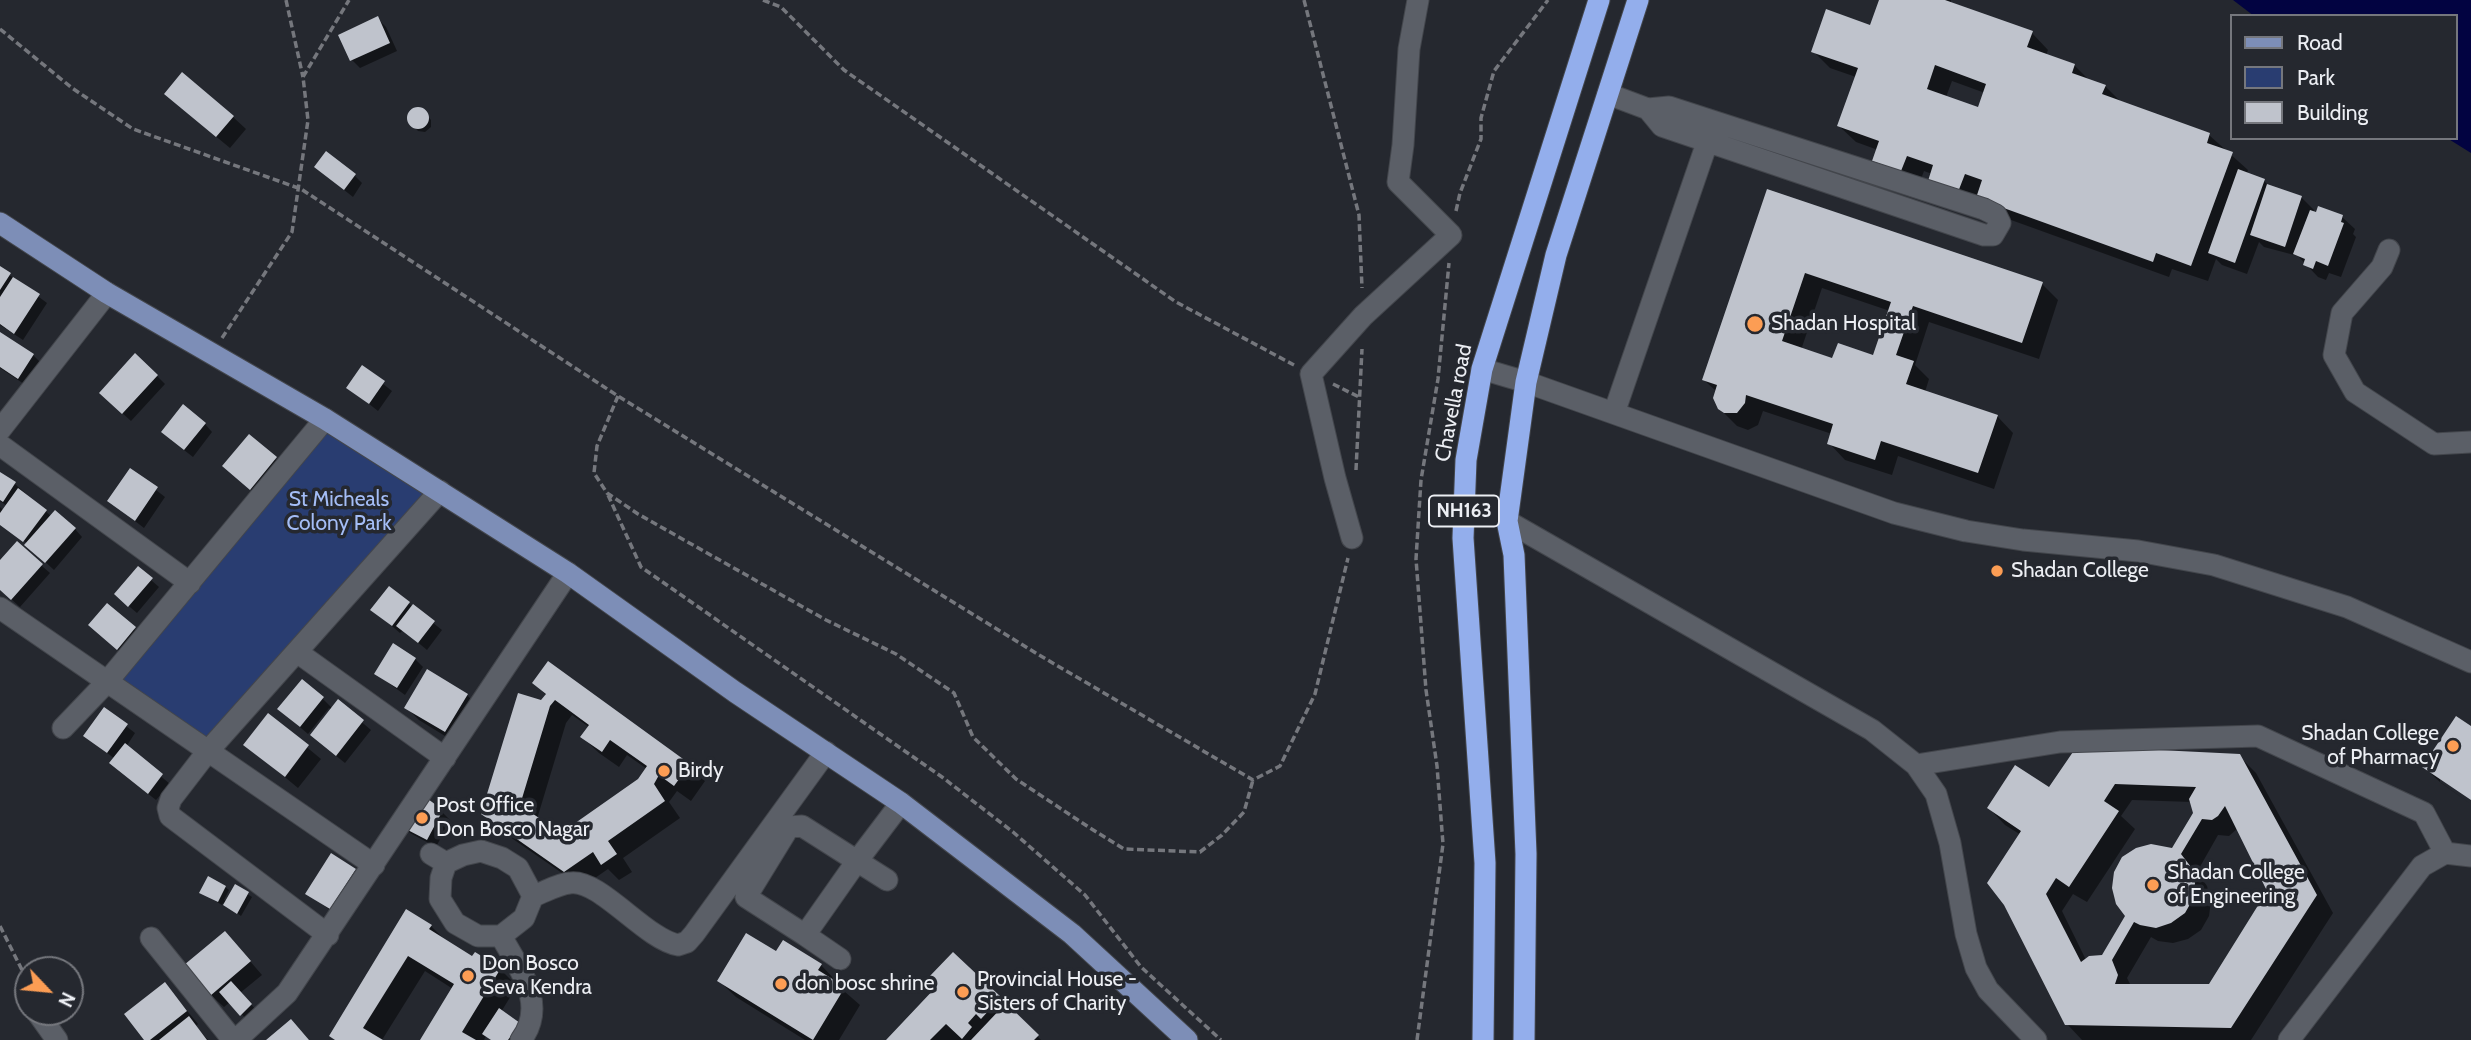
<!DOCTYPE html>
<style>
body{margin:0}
#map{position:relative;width:2471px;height:1040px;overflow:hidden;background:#25282f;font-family:Cabin,sans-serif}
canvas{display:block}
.legend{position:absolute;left:2230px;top:14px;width:228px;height:126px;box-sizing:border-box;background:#25282f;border:2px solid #75777d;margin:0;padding:9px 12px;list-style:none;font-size:21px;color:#eceef3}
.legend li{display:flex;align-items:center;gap:14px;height:35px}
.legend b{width:35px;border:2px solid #75777d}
.north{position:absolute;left:14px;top:956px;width:70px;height:70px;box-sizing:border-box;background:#25282f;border:2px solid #75777d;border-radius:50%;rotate:116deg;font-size:19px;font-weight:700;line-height:28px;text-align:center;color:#eceef3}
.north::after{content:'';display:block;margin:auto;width:24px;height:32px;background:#fc9d54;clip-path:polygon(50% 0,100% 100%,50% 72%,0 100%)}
</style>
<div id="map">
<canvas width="2471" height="1040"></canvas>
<ul class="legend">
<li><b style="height:9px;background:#7d8eb7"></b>Road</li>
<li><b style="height:19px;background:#293d71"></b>Park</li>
<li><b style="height:19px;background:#bfc3cc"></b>Building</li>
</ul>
<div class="north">N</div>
</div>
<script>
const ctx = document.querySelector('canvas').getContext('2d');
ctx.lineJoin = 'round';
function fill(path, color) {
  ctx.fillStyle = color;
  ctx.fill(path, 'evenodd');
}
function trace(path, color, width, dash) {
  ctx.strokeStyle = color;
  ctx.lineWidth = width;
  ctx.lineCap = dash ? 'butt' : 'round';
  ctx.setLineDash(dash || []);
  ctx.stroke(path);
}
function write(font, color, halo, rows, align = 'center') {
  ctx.font = font + ' Cabin,sans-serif';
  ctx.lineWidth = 7;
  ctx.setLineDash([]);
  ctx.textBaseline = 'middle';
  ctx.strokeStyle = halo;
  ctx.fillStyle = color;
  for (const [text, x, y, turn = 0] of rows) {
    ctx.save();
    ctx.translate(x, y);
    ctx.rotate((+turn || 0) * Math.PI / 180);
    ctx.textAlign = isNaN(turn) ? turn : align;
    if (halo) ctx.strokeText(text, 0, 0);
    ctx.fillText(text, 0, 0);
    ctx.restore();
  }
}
const green = new Path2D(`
 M324 426 373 455 436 503 206 758 104 690Z`);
const water = new Path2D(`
 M2233 0H2471V153L2447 138H2455V16H2254Z`);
const shadow = new Path2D(`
 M1881 0H1951V4L2032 33 2048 50 2046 55 2074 65 2090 81 2105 86 2122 103 2209 135 2248 170 2247 174 2264 181 2270 187 2301 197 2314 210 2313 213 2342 217 2355 229 2353 234 2356 237 2341 277 2329 273 2326 280 2318 277 2298 256 2264 247 2259 242 2247 274 2222 265 2216 259 2208 281 2172 269 2169 277 1975 207 1932 174 1924 171 1918 187 1891 177 1874 161 1878 150 1856 142 1839 126 1856 77 1830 68 1813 51 1871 27ZM1952 81 1985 93 1979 109 1946 97Z
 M378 19 386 27 397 51 360 68 352 60 340 36Z
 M179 106 233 117 246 129 230 148Z
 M415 110H422L431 120V127L425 132 418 131 409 121 410 114Z
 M324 174 354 175 362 183 353 197Z
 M1768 191 2042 284 2058 300 2039 359 1929 322 1915 365 1929 379 1925 392 1997 416 2013 433 1994 489 1898 456 1892 475 1845 460 1829 443 1832 434 1763 411 1758 425 1748 430 1737 426 1719 408 1717 392 1704 380ZM1822 288 1890 311 1875 357 1834 361 1801 350Z
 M0 268 47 303 23 340 0 325Z
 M0 334 33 355 41 363 27 386 0 368Z
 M363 368 392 391 378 411 349 388Z
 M157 376 165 384 131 421 109 401Z
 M205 424 212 432 193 457 171 440Z
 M249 437 284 467 259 497 233 474Z
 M130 470 165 497 144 528 109 501Z
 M0 474 15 484 52 517 75 529 82 537 54 570 30 548 31 546 0 524V507L4 511 7 506 0 501Z
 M0 563 42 566 50 573 20 607 0 589Z
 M151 580 159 587 137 613 124 602Z
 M389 588 442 630 427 650 403 630 400 633 373 610Z
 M107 605 143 637 126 657 98 633Z
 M415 659 423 667 405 695 376 674Z
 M534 683 688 765 705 781 691 801 677 791 669 802 680 818 623 858 632 872 619 880 608 869 582 887 500 830 483 814 547 696ZM572 715 589 727 582 737 599 753 619 767 627 755 647 769 639 780 561 835 537 819 566 723Z
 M467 695 479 708 458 744 419 720 406 707Z
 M322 698 333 709 338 702 371 730 345 763 320 743 332 710 329 708 308 734 288 717Z
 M104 709 135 733 126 747 170 784 156 800 119 771 115 759 85 736Z
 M268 715 321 759 298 788 246 745Z
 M2471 728V798L2440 777V782L2471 804 2441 783 2424 767Z
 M2239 756 2256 773 2333 913 2251 1040H2082L2067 1024 2021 835 2005 825 1989 808 2050 790ZM2132 800 2192 802 2195 813 2103 957 2086 960 2062 911 2073 894 2087 902 2135 829 2121 816ZM2238 828 2269 891 2210 985 2131 986 2127 978 2151 937 2158 941 2173 943 2188 939 2201 930 2209 916 2211 901 2207 886 2197 872 2218 835 2229 836Z
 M442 812 450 820 436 847 410 833 402 825Z
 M355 870 363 878 338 916 307 893Z
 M235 886 252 897 241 916 223 903 222 905 202 893 225 887 229 890 224 900 227 901Z
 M431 926 446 941 473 958 476 954 500 969 517 986 501 1012 521 1040H491L486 1036 484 1040H422L453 989 425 971 382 1040H335Z
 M237 946 262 975 240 993 259 1013 249 1022 230 1002 224 1007 211 995Z
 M777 954 821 965 837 982 836 984 860 1005 839 1040H805L736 997 719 981Z
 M165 984 198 1024 196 1026 208 1040H146Z
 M1000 998 1041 1040H888Z`);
const building = new Path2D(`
 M1879 0H1945L2033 31 2027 47 2075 64 2072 73 2106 85 2102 94 2210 133 2207 143 2233 152 2191 266 2156 253 2153 262 1976 198 1982 180 1965 174 1958 192 1928 181 1933 165 1907 156 1901 171 1872 161 1879 141 1837 126 1858 68 1811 52 1826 9 1870 25ZM1935 65 1986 84 1978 107 1927 89Z
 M378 16 390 43 350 61 338 35Z
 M182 72 234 116 216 137 164 94Z
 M407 118a11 11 0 1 1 22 0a11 11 0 1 1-22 0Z
 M326 151 356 174 344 190 314 167Z
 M2238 169 2265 179 2235 263 2208 253Z
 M2267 184 2302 196 2285 247 2250 235Z
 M1767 189 2043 282 2022 343 1913 306 1896 355 1914 361 1906 384 1998 415 1978 473 1881 441 1875 460 1827 444 1833 424 1746 395 1745 403 1737 413H1724L1718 409 1713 398 1717 385 1702 380ZM1805 273 1891 302 1873 355 1838 343 1832 358 1782 341Z
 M2318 206 2343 215 2341 222 2344 223 2328 266 2316 261 2313 269 2303 265 2305 259 2293 254 2310 210 2316 212Z
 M0 266 11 273 0 290Z
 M13 277 40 294 14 334 0 324V297Z
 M0 332 34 354 18 379 0 367Z
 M135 353 158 375 122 414 99 393Z
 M362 365 385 381 369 404 346 388Z
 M183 404 206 423 184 450 161 432Z
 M249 434 277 457 250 490 222 466Z
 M130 468 158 487 135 521 107 501Z
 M0 472 16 482 3 502 0 500Z
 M18 488 47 510 23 542 0 525V513Z
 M55 510 76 528 45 563 24 545Z
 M17 541 43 564 11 600 0 590V560Z
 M138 566 153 578 128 607 114 594Z
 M389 586 410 602 392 626 370 610Z
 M107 603 136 627 117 650 88 625Z
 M413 604 435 621 418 643 396 626Z
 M393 643 416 658 397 688 374 674Z
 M548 661 690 764 674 786 659 775 654 784 665 801 608 841 617 854 601 865 593 852 564 872 481 814 485 808 483 807 518 693 541 700 546 694 532 683ZM555 700 589 725 580 737 602 752 610 740 647 766 638 779 561 833 520 805 550 706Z
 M427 669 468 694 445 732 404 708Z
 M302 679 324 697 300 727 277 709Z
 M338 699 364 720 336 756 310 735Z
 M104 707 128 724 107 753 83 736Z
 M268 713 309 745 285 777 243 745Z
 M2456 716 2471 726V800L2422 767Z
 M125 743 163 774 148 794 109 763Z
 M2077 746 2240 754 2317 895 2231 1028 2065 1025 2004 905 1987 883 2021 831 1987 808 2015 765 2049 787ZM2115 784 2196 787 2189 799 2193 813 2172 848 2151 844 2136 848 2122 857 2114 872 2112 888 2116 904 2125 916 2102 955 2089 956 2081 962 2046 894 2056 878 2069 887 2119 811 2104 801ZM2225 806 2267 891 2209 984H2115L2118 975 2112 960 2134 922 2140 925 2156 928 2171 923 2185 913 2193 899 2195 883 2191 867 2181 854 2202 819 2212 820 2218 816Z
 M421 794 443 810 427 840 400 826Z
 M331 853 356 869 330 909 305 894Z
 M208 876 226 886 218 902 199 893Z
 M235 884 249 892 237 914 223 905Z
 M406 909 432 925 429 929 472 956 475 952 501 968 462 1032 476 1040H420L454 984 408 956 363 1028 383 1040H335L329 1036Z
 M225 931 251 961 210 996 184 965Z
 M746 933 776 951 783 940 822 964 818 970 845 987 813 1040 717 981Z
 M953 952 1001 997 981 1019 976 1014 968 1023 972 1027 962 1039 946 1024 930 1040H886L937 986 928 978Z
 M231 981 252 1004 240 1016 219 992Z
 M165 982 187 1011 150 1040H144L124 1014Z
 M1006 1003 1039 1035 1034 1040H971Z
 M499 1008 520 1023 508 1040H491L482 1034Z
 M189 1016 207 1040H159Z
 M291 1019 309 1040H266Z`);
const path = new Path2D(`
 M286 0 303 77
 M763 0 781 7 844 70 1176 302 1294 365
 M1304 0 1359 215 1362 288
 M0 29 72 88 133 129 301 189 618 396 1039 655 1253 780 1280 766 1315 694 1348 558
 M1456 211 1460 193 1481 139V118L1494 71 1548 0
 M222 338 292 232 308 120 303 77 349 0
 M1333 384 1359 397
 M618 396 597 446 594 473 607 493 638 514 826 620 896 654 954 693 973 737 1016 779 1090 828 1124 849 1200 852 1222 835 1244 812 1253 780
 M1356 470 1362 349
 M608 495 641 567 942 777 1013 832 1085 895 1141 967 1221 1040
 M0 926 25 976
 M1417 1040 1443 844 1437 766 1426 690 1416 559 1421 480 1438 379 1449 263`);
const minor = new Path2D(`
 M1608 94 1648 109 1669 107 1984 209 1996 215 2000 223 1993 235H1984L1662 126 1648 109
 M2389 250 2382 267 2342 313 2334 355 2355 392 2434 444 2471 442
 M1482 369 1526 382 1894 513 1966 531 2023 540 2138 551 2214 565 2347 607 2471 662
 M1614 413 1707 143
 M0 430 107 293
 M0 445 190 583
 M1507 521 1872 730 1916 765 1936 794 1950 843 1966 934 1976 968 1988 990 2036 1040
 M1352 538 1335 478 1311 374 1363 316 1451 235 1398 182 1403 145 1409 49 1418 0
 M0 608 374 865
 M297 652 445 758
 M63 728 106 683 325 419
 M1916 765 2060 742 2258 736 2424 813 2445 853
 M802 826 857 861 805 935 746 897 789 827Z
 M431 854 446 863 441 878 440 899 455 923 478 936H501L524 918 533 896C545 892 558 884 570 883 599 878 645 939 678 945L687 942 694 934 826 752
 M446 863 463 855 481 851 502 858 518 868 533 896
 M887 880 857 861 901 803
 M328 935 170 816 168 808 171 799 208 751 440 491
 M805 935 840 959
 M501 936C519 969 548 1004 521 1040
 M151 938 233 1040
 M37 1012 57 1040
 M236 1040 287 993 568 573
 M2289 1040 2422 866 2445 853 2471 856`);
const major = new Path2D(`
 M0 223 107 293 325 419 568 573 735 692 901 803 1072 934 1187 1040`);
const highway = new Path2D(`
 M1483 1040 1485 863 1463 538 1466 460 1482 369 1599 0
 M1524 1040 1526 854 1514 555 1507 521 1526 382 1556 255 1638 0`);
const markers = [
 [1755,324,9,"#fc9d54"],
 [1997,571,7,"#fc9d54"],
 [2453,746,7,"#fc9d54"],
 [664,771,7,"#fc9d54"],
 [422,818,7,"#fc9d54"],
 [2153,885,7,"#fc9d54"],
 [468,976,7,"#fc9d54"],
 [781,984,7,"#fc9d54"],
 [963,992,7,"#fc9d54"]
];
const shields = [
 [1464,511,70]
];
const shieldNames = [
 ["NH163",1464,511]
];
const poiNames = [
 ["Shadan Hospital",1771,324],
 ["Shadan College",2011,571],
 ["Shadan College",2439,734,"right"],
 ["of Pharmacy",2439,758,"right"],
 ["Birdy",678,771],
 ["Post Office",436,806],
 ["Don Bosco Nagar",436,830],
 ["Shadan College",2167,873],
 ["of Engineering",2167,897],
 ["Don Bosco",482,964],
 ["Seva Kendra",482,988],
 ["Provincial House -",977,980],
 ["Sisters of Charity",977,1004],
 ["don bosc shrine",795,984]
];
const streetNames = [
 ["Chavella road",1454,403,-79]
];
const parkNames = [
 ["St Micheals",339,500],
 ["Colony Park",339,524]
];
fill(green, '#293d71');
fill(water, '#020341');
fill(shadow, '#0007');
fill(building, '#bfc3cc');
trace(minor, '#43464c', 23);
trace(major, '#43464c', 23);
trace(highway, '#43464c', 23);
trace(path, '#75777d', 3.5, [7, 3.5]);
trace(minor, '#5b5f67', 21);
trace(major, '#7d8eb7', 21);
trace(highway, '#93aeec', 21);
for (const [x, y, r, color] of markers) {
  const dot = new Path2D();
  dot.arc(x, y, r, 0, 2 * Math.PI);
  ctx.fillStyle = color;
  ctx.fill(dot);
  trace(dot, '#25282f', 2.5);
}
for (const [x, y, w] of shields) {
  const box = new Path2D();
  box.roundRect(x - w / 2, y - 15.5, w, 31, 5);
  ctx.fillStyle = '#25282f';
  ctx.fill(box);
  trace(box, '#eceef3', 2);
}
write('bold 19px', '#eceef3', null, shieldNames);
write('21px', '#eceef3', '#25282f', poiNames, 'left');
write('21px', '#eceef3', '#25282f', streetNames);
write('21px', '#a4bdf6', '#25282f', parkNames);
</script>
